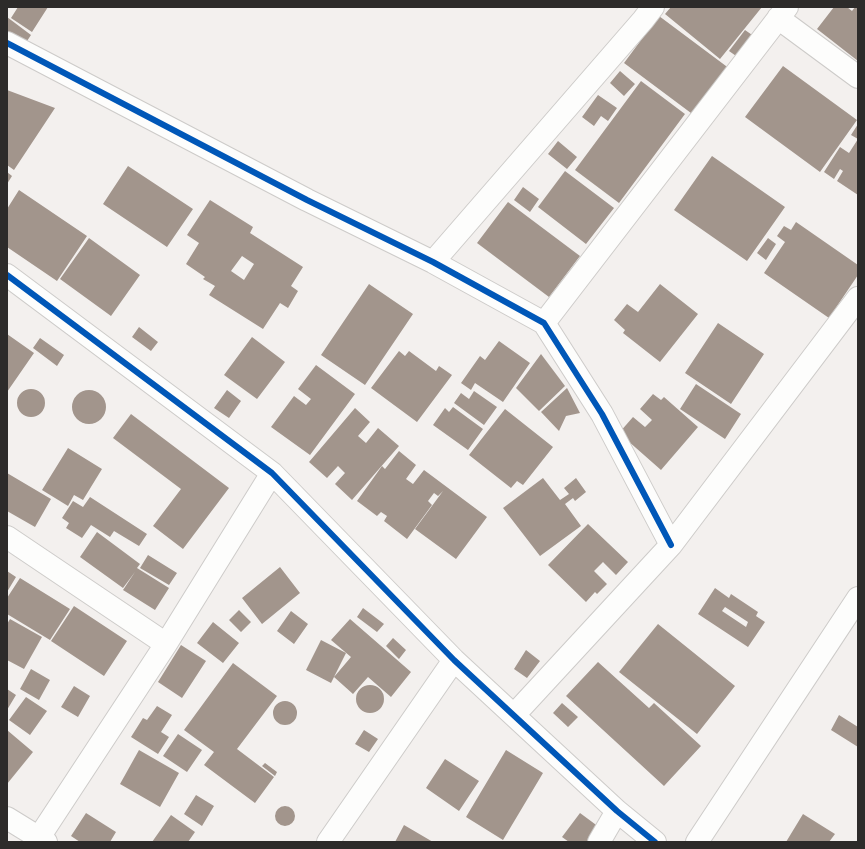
<!DOCTYPE html>
<style>
body{margin:0}
#map{position:relative;width:865px;height:849px;overflow:hidden;background:#f3f0ee;font-family:"Work Sans",sans-serif}
canvas{display:block}
.frame{position:absolute;inset:0;border:8px solid #2d2b2a;pointer-events:none}
</style>
<div id="map">
<canvas width="865" height="849"></canvas>
<div class="frame"></div>
</div>
<script>
const ctx = document.querySelector('canvas').getContext('2d');
ctx.lineJoin = 'round';
function fill(path, color) {
  ctx.fillStyle = color;
  ctx.fill(path, 'evenodd');
}
function trace(path, color, width, dash) {
  ctx.strokeStyle = color;
  ctx.lineWidth = width;
  ctx.lineCap = dash ? 'butt' : 'round';
  ctx.setLineDash(dash || []);
  ctx.stroke(path);
}
const building = new Path2D(`
 M18 7H48L32 32 11 18Z
 M671 7H698L699 8 700 7H762L720 59 665 14Z
 M834 7H847L852 11 855 7H858V61L817 29Z
 M659 16 730 69 695 116 624 63Z
 M7 17 31 35 25 44 7 31Z
 M745 30 755 37 739 58 729 51Z
 M783 66 857 120 820 172 745 117Z
 M620 71 635 84 624 96 610 83Z
 M641 81 685 114 619 203 575 170Z
 M7 90 55 108 14 170 7 165Z
 M598 95 617 108 608 121 601 116 594 126 582 117Z
 M858 124V195L837 181 843 171 840 169 834 179 824 172 840 147 849 153 858 139 851 135Z
 M558 141 577 157 567 169 548 154Z
 M712 156 785 207 747 261 674 210Z
 M128 166 193 209 167 247 103 204Z
 M565 171 614 208 586 244 538 207Z
 M7 172 12 176 7 184Z
 M523 187 539 199 530 212 514 200Z
 M19 190 87 236 57 281 7 247V209Z
 M210 200 253 227 250 233 303 267 291 286 298 291 288 308 280 303 263 329 209 295 215 286 203 279 205 277 186 264 199 243 187 235ZM242 256 254 264 244 280 231 271Z
 M508 202 580 256 549 297 477 243Z
 M796 222 858 265V275L829 318 764 273 785 242 777 236 784 226 791 230Z
 M89 238 140 275 111 316 60 279Z
 M768 238 776 244 766 260 757 253Z
 M369 284 413 314 365 385 321 355Z
 M660 284 698 314 660 362 623 333 625 330 614 320 627 304 638 312Z
 M718 323 764 354 731 404 685 373Z
 M139 327 158 342 151 351 132 337Z
 M7 334 34 353 7 392Z
 M252 337 285 362 257 399 224 375Z
 M40 338 64 355 57 366 33 348Z
 M499 341 530 363 503 402 475 383 471 390 461 383 480 356 485 360Z
 M399 351 405 356 409 351 436 371 439 366 452 375 417 422 371 388Z
 M541 354 565 386 539 411 516 388Z
 M316 365 355 394 310 455 271 427 294 396 306 405 311 399 298 389Z
 M696 384 741 414 725 439 680 409Z
 M567 388 580 413 566 416 559 431 541 412Z
 M17 403a14 14 0 1 1 28 0a14 14 0 1 1-28 0Z
 M72 407a17 17 0 1 1 34 0a17 17 0 1 1-34 0Z
 M227 390 241 401 229 418 214 408Z
 M474 391 497 407 484 425 454 403 461 393 469 399Z
 M653 394 661 400 664 397 698 427 661 470 619 433 633 417 645 427 652 420 640 409Z
 M453 407 483 429 468 450 433 425 445 408 449 412Z
 M355 408 370 422 358 436 366 443 378 428 399 446 352 500 335 484 345 473 338 466 327 478 309 462Z
 M505 409 553 447 523 485 517 481 511 488 469 455Z
 M131 414 229 488 183 549 153 526 181 489 113 438Z
 M68 448 102 469 83 500 74 495 68 506 42 490Z
 M399 451 416 465 406 479 413 484 424 470 487 517 456 559 415 529 443 491 438 496 434 493 428 501 432 505 407 539 384 521 387 516 381 512 377 516 357 501 382 466 385 469Z
 M7 473 51 499 35 527 7 511Z
 M543 478 560 500 569 494 564 488 576 478 586 492 575 501 573 498 565 504 581 526 540 556 503 508Z
 M90 497 147 534 139 546 114 531 110 537 91 525 82 538 66 528 69 523 62 518 73 501 83 507Z
 M588 524 628 562 616 575 603 562 594 571 607 584 597 594 595 592 586 602 548 565Z
 M97 532 140 564 137 568 169 588 155 610 123 590 135 572 123 588 80 557Z
 M148 555 177 573 169 585 140 568Z
 M280 567 300 593 262 624 242 598Z
 M7 571 16 577 7 592Z
 M20 578 70 609 50 640 7 614V598Z
 M715 588 729 598 731 594 758 612 756 616 765 622 748 647 698 614ZM725 607 748 622 746 627 722 611Z
 M74 606 127 641 104 676 51 641Z
 M363 608 384 624 377 632 357 617Z
 M239 610 251 622 241 632 229 620Z
 M291 611 308 624 294 644 277 631Z
 M10 619 42 637 24 669 7 660V624Z
 M350 619 411 672 391 697 368 677 353 694 334 677 351 657 331 640Z
 M213 622 239 643 223 663 197 643Z
 M658 624 735 686 697 734 619 672Z
 M393 638 406 650 399 659 386 646Z
 M321 640 346 653 331 683 306 670Z
 M181 645 206 661 182 698 158 682Z
 M526 650 540 661 527 678 514 669Z
 M598 662 649 708 654 703 701 746 664 786 566 696Z
 M233 663 277 696 237 749 274 777 255 803 204 765 214 752 184 730Z
 M31 669 50 680 39 700 20 689Z
 M356 699a14 14 0 1 1 28 0a14 14 0 1 1-28 0Z
 M74 686 90 696 78 717 61 707Z
 M7 689 16 695 7 710Z
 M26 697 47 711 30 735 9 720Z
 M273 713a12 12 0 1 1 24 0a12 12 0 1 1-24 0Z
 M562 703 578 717 568 727 553 713Z
 M157 706 172 715 161 732 169 737 158 754 131 737 143 718 147 720Z
 M839 715 858 727V747L831 730Z
 M7 730 33 752 7 784Z
 M364 730 378 739 369 752 355 744Z
 M178 734 202 750 187 772 163 756Z
 M139 750 179 773 160 807 120 784Z
 M506 750 543 773 503 840 466 817Z
 M445 759 479 781 459 811 426 788Z
 M265 763 277 772 275 776 262 766Z
 M196 795 214 806 202 826 184 814Z
 M275 816a10 10 0 1 1 20 0a10 10 0 1 1-20 0Z
 M86 813 116 832 110 842H80L71 836Z
 M580 813 603 830 594 842H569L562 837Z
 M803 814 835 834 829 842H786Z
 M171 815 195 832 188 842H152Z
 M404 825 433 842H395Z`);
const minor = new Path2D(`
 M778 18 858 77
 M7 43 307 200 433 262 544 323 602 414 671 545
 M433 262 643 20 653 7
 M7 275 272 473 454 660 617 811 655 842
 M544 323 787 7
 M7 537 166 644
 M514 715 671 545 858 298
 M7 818 46 842
 M36 842 166 644 272 473
 M328 842 454 660
 M599 842 617 811
 M697 842 858 598`);
const cycleway = new Path2D(`
 M7 43 307 200 433 262 544 323 602 414 671 545
 M7 275 272 473 454 660 617 811 655 842`);
fill(building, '#a2958c');
trace(minor, '#cdcbc9', 24);
trace(minor, '#fdfdfc', 22);
trace(cycleway, '#0057b8', 6);
</script>
